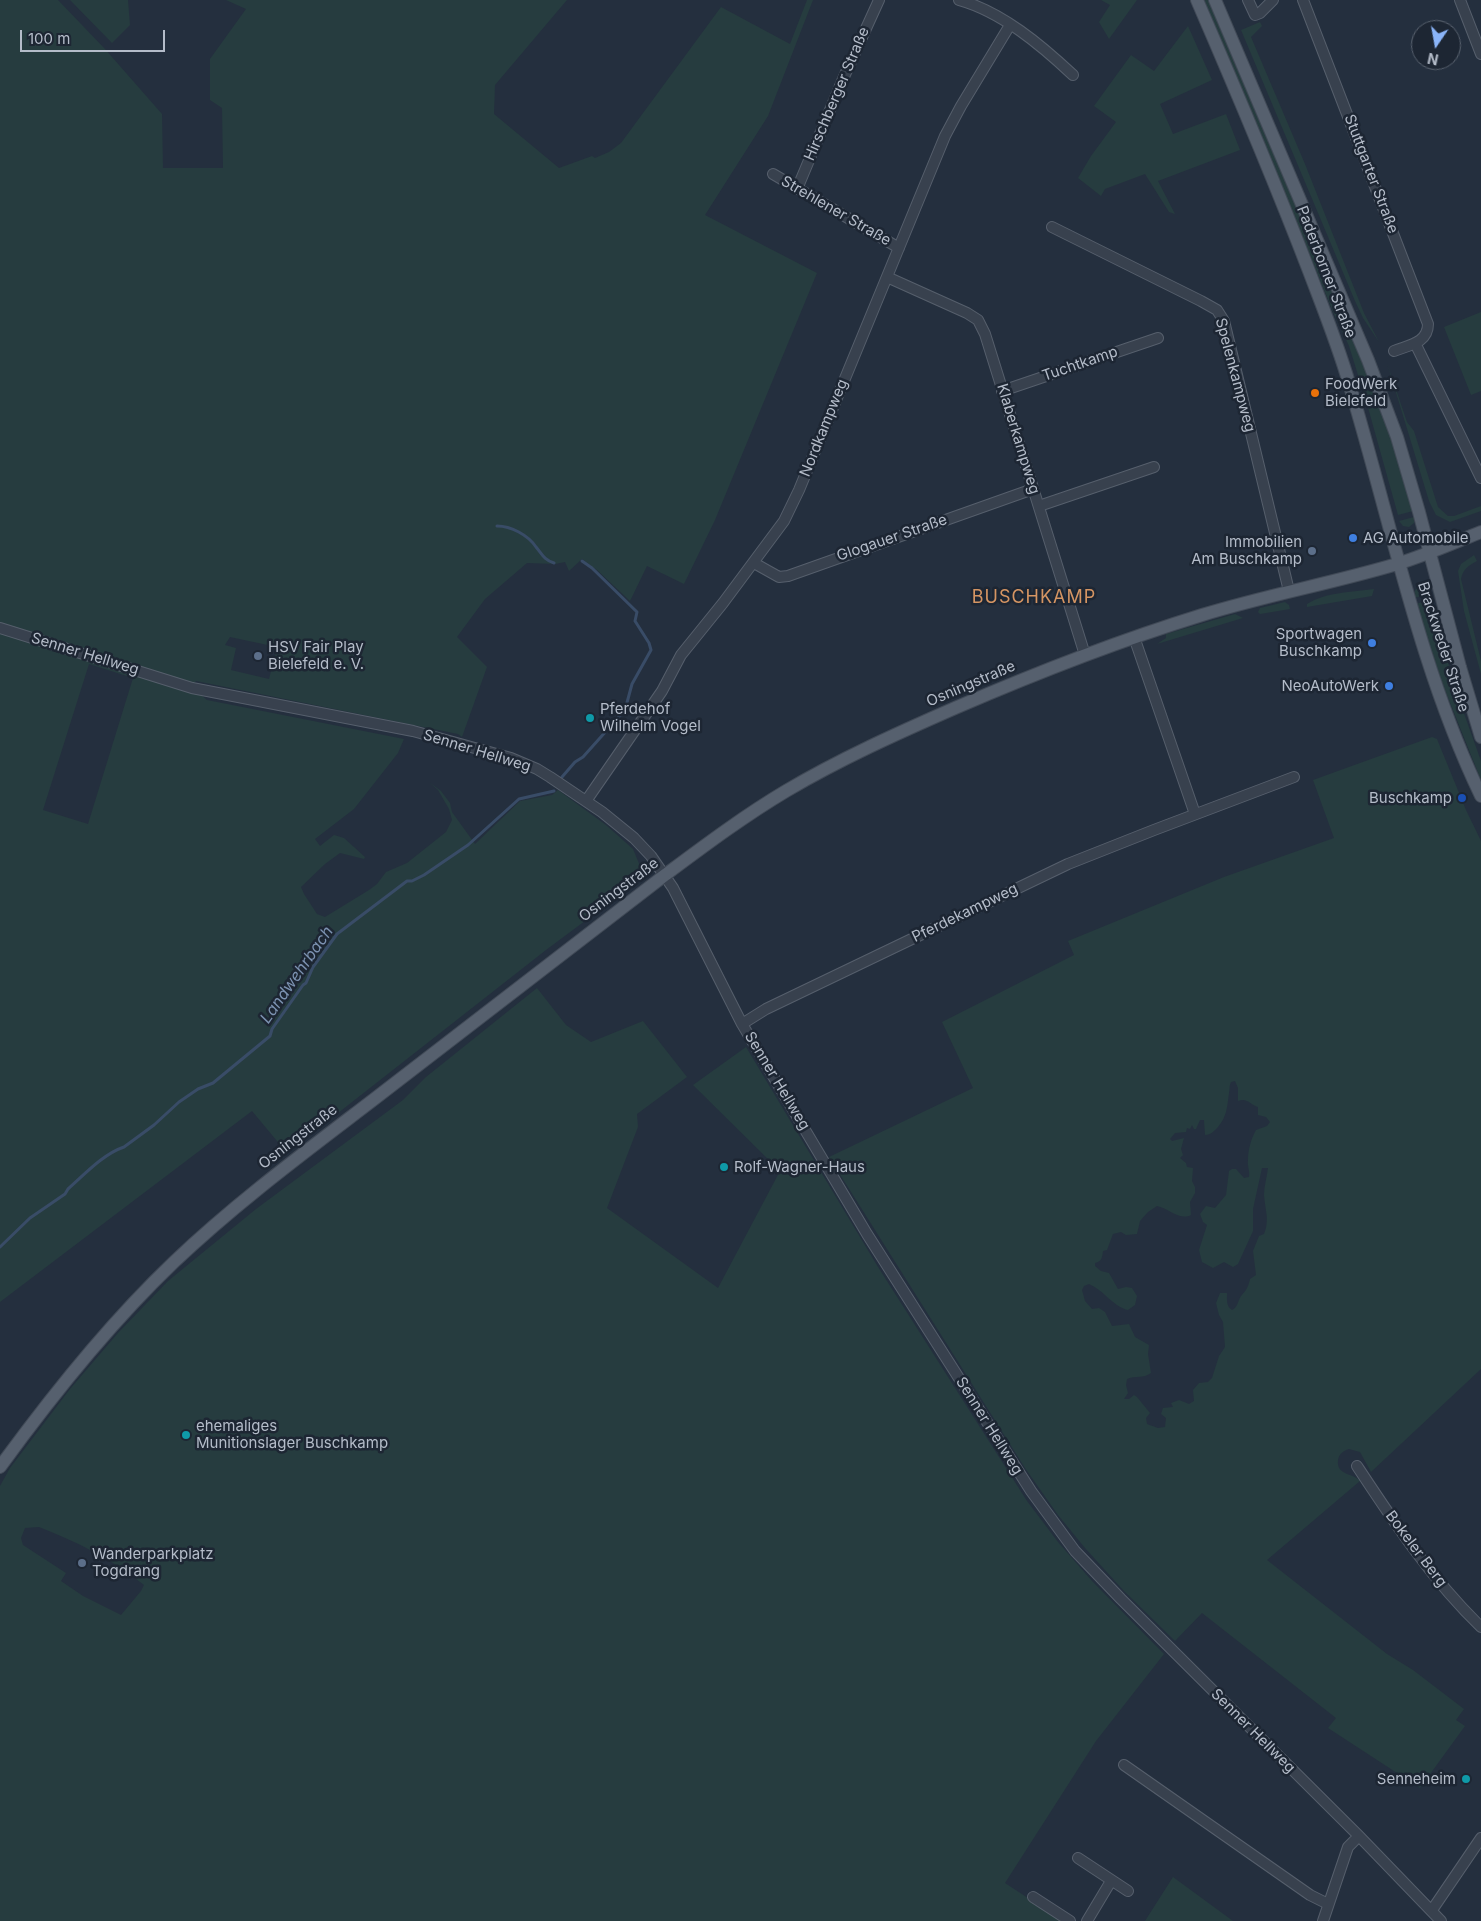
<!DOCTYPE html>
<meta charset="utf-8">
<style>
body{margin:0}
#map{position:relative;width:1481px;height:1921px;overflow:hidden;background:#242f3e;font-family:Inter,sans-serif}
canvas{display:block}
.north{position:absolute;left:1411px;top:20px;width:50px;height:50px;box-sizing:border-box;background:#1d2633;border:1px solid #59626f;border-radius:50%;rotate:192deg;font-size:14px;font-weight:700;line-height:20px;text-align:center;color:#b4bcc9}
.north::after{content:'';display:block;margin:auto;width:18px;height:22px;background:#8ab4f8;clip-path:polygon(50% 0,100% 100%,50% 72%,0 100%)}
.scale{position:absolute;left:20px;top:30px;width:145px;height:22px;box-sizing:border-box;border:2px solid #b4bcc9;border-top:0;padding-left:6px;font-size:15px;line-height:18px;white-space:nowrap;color:#b4bcc9;-webkit-text-stroke:4px #1d2633;paint-order:stroke}
</style>
<div id="map">
<canvas width="1481" height="1921"></canvas>
<div class="north">N</div>
<div class="scale">100 m</div>
</div>
<script>
const ctx = document.querySelector('canvas').getContext('2d');
ctx.lineJoin = 'round';
function fill(path, color) {
  ctx.fillStyle = color;
  ctx.fill(path, 'evenodd');
}
function trace(path, color, width, dash) {
  ctx.strokeStyle = color;
  ctx.lineWidth = width;
  ctx.lineCap = dash ? 'butt' : 'round';
  ctx.setLineDash(dash || []);
  ctx.stroke(path);
}
function write(font, color, halo, rows, align = 'center') {
  ctx.font = font + ' Inter,sans-serif';
  ctx.lineWidth = 5;
  ctx.setLineDash([]);
  ctx.textBaseline = 'middle';
  ctx.strokeStyle = halo;
  ctx.fillStyle = color;
  for (const [text, x, y, turn = 0] of rows) {
    ctx.save();
    ctx.translate(x, y);
    ctx.rotate((+turn || 0) * Math.PI / 180);
    ctx.textAlign = isNaN(turn) ? turn : align;
    if (halo) ctx.strokeText(text, 0, 0);
    ctx.fillText(text, 0, 0);
    ctx.restore();
  }
}
const green = new Path2D(`
 M0 0H58L105 49 162 114 163 168H223L222 108 210 100V59L246 9 226 0H567L495 85 494 114 559 168 592 156 595 158 609 152 621 143 721 7 790 44 807 0H813L768 116 705 215 817 273 715 520 684 584 647 566 630 601 597 570 582 559 569 571 565 562 555 564 527 563 485 599 457 637 487 667 462 737 458 734 196 681 192 687 207 700 404 739 398 753 354 809 315 839 320 846 334 835 344 838 365 857 364 859 340 853 325 864 301 887 304 894 317 914 325 917 369 890 377 884 386 872 407 863 446 832 452 820 449 809 438 790 429 782 441 791 450 803 452 812 475 844 520 801 552 795 558 790 606 825 633 849 643 873 640 880 546 950 287 1153 252 1111 0 1302ZM230 637 277 647 269 679 231 670 236 648 225 645ZM89 664 133 678 88 824 43 810Z
 M70 0H128L130 25 112 43Z
 M1101 0H1137L1109 39 1099 22 1110 5Z
 M1204 0H1208L1359 355 1393 444 1413 511 1398 515 1367 404 1349 346 1333 312 1263 139Z
 M1260 22 1262 26 1251 37 1305 164 1364 313 1379 342 1363 318 1355 301 1241 30Z
 M1188 26 1212 80 1160 104 1173 134 1226 114 1240 150 1158 181 1175 214 1169 212 1145 174 1105 189 1101 196 1078 178 1091 156 1116 122 1094 106 1131 55 1154 71Z
 M1481 312V391L1471 395 1444 327Z
 M1387 363 1407 422 1414 431 1438 507 1448 516H1454L1481 506V511L1450 522 1436 515 1429 501Z
 M1414 517V523L1409 527 1403 526 1399 521Z
 M1474 555 1477 561C1468 566 1463 569 1461 579L1481 661V674L1464 611 1458 571 1461 564Z
 M1420 587H1424L1429 593 1415 598C1414 592 1414 589 1420 587Z
 M1374 589 1372 596 1307 607V604C1326 592 1352 592 1374 589Z
 M1431 599 1456 691 1481 761V780L1443 685 1416 604Z
 M1285 602 1289 605 1290 609 1260 614 1258 612 1260 608Z
 M1235 614 1243 618 1157 644 1166 638V634Z
 M1432 737 1437 739 1466 810 1481 841V1369L1371 1472 1360 1452 1349 1449C1343 1451 1339 1454 1338 1460 1336 1476 1354 1473 1360 1481L1267 1560 1387 1654 1413 1670 1464 1709 1456 1720 1465 1726 1420 1788 1328 1728 1336 1718 1202 1613 1175 1641 1124 1591 1085 1548 1058 1515 1025 1468 829 1157 973 1088 942 1022 1074 955 1068 941 1224 877 1334 838 1313 780ZM1235 1081 1238 1088V1101C1247 1097 1251 1105 1258 1107V1115L1266 1117 1270 1122 1267 1126 1256 1130C1251 1139 1248 1150 1248 1160 1247 1166 1250 1170 1249 1177L1244 1178 1236 1169H1232L1229 1171 1226 1195 1215 1208 1206 1206 1200 1214 1203 1222 1207 1225 1199 1250 1202 1262 1213 1268 1224 1262 1233 1267 1238 1264 1253 1231V1209L1262 1168H1268C1267 1177 1264 1186 1264 1195 1265 1210 1270 1220 1264 1234L1259 1236 1253 1251 1256 1275 1250 1279C1247 1293 1243 1291 1239 1300 1237 1305 1237 1307 1232 1310 1226 1306 1227 1300 1227 1293H1220L1216 1303 1219 1315 1223 1322 1225 1347 1219 1356 1212 1378 1208 1382 1199 1383 1193 1390 1194 1401 1189 1404 1179 1400 1171 1403 1173 1407 1163 1408 1161 1414 1166 1418 1165 1427 1158 1428 1147 1424 1146 1418 1150 1413 1137 1397 1134 1395 1129 1399H1124L1128 1393 1126 1385 1127 1379C1136 1375 1143 1379 1151 1373L1148 1354 1149 1345 1135 1337 1129 1324 1112 1326 1105 1312 1099 1308 1092 1309 1085 1301 1082 1290 1084 1286 1089 1284C1105 1291 1112 1306 1128 1310L1135 1305 1137 1296 1132 1288 1126 1287 1118 1289 1109 1273 1101 1271 1095 1266V1263C1102 1261 1102 1258 1103 1251L1107 1250 1113 1234 1121 1232 1126 1235 1137 1234 1140 1221 1148 1212 1157 1206C1168 1208 1180 1221 1191 1215L1190 1202 1195 1193V1187L1192 1181 1193 1168 1187 1167 1186 1163 1180 1158 1183 1155 1181 1149 1184 1138 1172 1141 1170 1139 1175 1133 1186 1132 1187 1128 1190 1129 1192 1125 1194 1129H1196L1200 1120H1204L1205 1135C1211 1135 1214 1131 1218 1127 1227 1116 1227 1108 1229 1093 1230 1089 1229 1086 1231 1082Z
 M537 988 566 1025 591 1042 643 1021 687 1077 637 1114 638 1127 607 1208 718 1288 780 1171 693 1085 746 1047 878 1267 1027 1501 1058 1542 1092 1581 1164 1654 1096 1741 1005 1883 1063 1921H0V1486L10 1468 70 1389 118 1333 168 1281 256 1209 403 1100 426 1077ZM39 1527C77 1542 112 1559 144 1585L141 1591 121 1615 83 1596 61 1581 66 1573 23 1545 21 1538 25 1528Z
 M1173 1877 1233 1921H1145Z`);
const stream = new Path2D(`
 M497 526C511 526 528 535 536 547 542 554 544 560 554 563
 M562 777 575 762 583 757 625 710 632 684 651 650 649 643 635 621 637 612 592 568 582 561
 M0 1247 30 1218 65 1194 68 1189C84 1175 103 1154 124 1147L154 1125 179 1102 198 1089 213 1083 270 1036 272 1029 303 985 306 983 313 967 337 934 407 881H412L424 875 468 845 519 799 554 791`);
const minor = new Path2D(`
 M959 0C1002 12 1041 45 1073 75
 M1248 0 1255 15 1260 13 1273 0
 M1303 0 1428 324C1428 343 1409 345 1394 351
 M1460 0 1481 54
 M773 174 899 248
 M797 189 843 79 879 0
 M1052 227 1201 301 1217 310 1224 321 1289 591
 M887 277 967 313 978 320 985 334 1085 655
 M1415 343 1481 478
 M1002 391 1158 338
 M1039 506 1154 467
 M754 563 779 577 788 576 1033 489
 M0 628 192 688 413 731 511 758 537 769 550 777 602 812 634 838 651 856 673 888 742 1024 867 1234 1031 1491 1075 1551 1121 1599 1359 1836 1441 1921
 M1134 637 1195 814
 M586 801 662 691 681 655 723 603 784 521 799 490 945 136 961 106 1010 25
 M742 1024 766 1009 1068 864 1154 830 1294 777
 M1357 1466C1394 1522 1432 1580 1481 1627
 M1124 1765 1310 1895 1328 1904
 M1078 1858 1128 1891
 M1033 1897 1070 1921
 M1432 1910 1481 1838
 M1087 1921 1111 1881
 M1323 1921 1348 1847 1359 1836`);
const major = new Path2D(`
 M1197 0C1236 90 1274 180 1309 271 1323 308 1338 345 1349 383 1391 521 1418 665 1481 796
 M1215 0 1368 360 1397 437 1419 512 1460 667 1481 737
 M0 1467C53 1394 109 1324 174 1262 236 1203 305 1152 373 1100 470 1025 567 950 665 875 704 846 744 816 786 791 840 759 898 733 955 708 1036 673 1118 641 1202 615 1267 595 1333 583 1397 564 1426 555 1453 543 1481 532`);
const markers = [
 [1315,393,5,"#e8710a"],
 [1353,538,5,"#3f7fe0"],
 [1312,551,5,"#5c6f8a"],
 [1372,643,5,"#3f7fe0"],
 [258,656,5,"#5c6f8a"],
 [1389,686,5,"#3f7fe0"],
 [590,718,5,"#0f9aa8"],
 [1462,798,5,"#1a4fb4"],
 [724,1167,5,"#0f9aa8"],
 [186,1435,5,"#0f9aa8"],
 [82,1563,5,"#5c6f8a"],
 [1466,1779,5,"#0f9aa8"]
];
const streetNames = [
 ["Hirschberger Straße",837,94,-67],
 ["Stuttgarter Straße",1371,174,69],
 ["Strehlener Straße",836,211,30],
 ["Paderborner Straße",1326,272,69],
 ["Tuchtkamp",1080,364,-19],
 ["Spelenkampweg",1235,375,75],
 ["Nordkampweg",824,428,-68],
 ["Klaberkampweg",1018,439,73],
 ["Glogauer Straße",892,538,-19],
 ["Brackweder Straße",1443,647,72],
 ["Senner Hellweg",85,654,17],
 ["Osningstraße",971,684,-23],
 ["Senner Hellweg",477,751,17],
 ["Osningstraße",619,890,-37],
 ["Pferdekampweg",965,913,-26],
 ["Senner Hellweg",777,1081,59],
 ["Osningstraße",298,1137,-38],
 ["Senner Hellweg",989,1426,58],
 ["Bokeler Berg",1416,1549,53],
 ["Senner Hellweg",1253,1731,45]
];
const poiNames = [
 ["FoodWerk",1325,384],
 ["Bielefeld",1325,401],
 ["AG Automobile",1363,538],
 ["Immobilien",1302,542,"right"],
 ["Am Buschkamp",1302,559,"right"],
 ["Sportwagen",1362,634,"right"],
 ["Buschkamp",1362,651,"right"],
 ["HSV Fair Play",268,647],
 ["Bielefeld e. V.",268,664],
 ["NeoAutoWerk",1379,686,"right"],
 ["Pferdehof",600,709],
 ["Wilhelm Vogel",600,726],
 ["Buschkamp",1452,798,"right"],
 ["Rolf-Wagner-Haus",734,1167],
 ["ehemaliges",196,1426],
 ["Munitionslager Buschkamp",196,1443],
 ["Wanderparkplatz",92,1554],
 ["Togdrang",92,1571],
 ["Senneheim",1456,1779,"right"]
];
const waterNames = [
 ["Landwehrbach",297,975,-55]
];
const quarterNames = [
 ["BUSCHKAMP",1034,598]
];
fill(green, '#263c3f');
trace(stream, '#394c67', 3);
trace(minor, '#565f6c', 12);
trace(major, '#414a57', 14);
trace(minor, '#38414e', 10);
trace(major, '#56606e', 12);
for (const [x, y, r, color] of markers) {
  const dot = new Path2D();
  dot.arc(x, y, r, 0, 2 * Math.PI);
  ctx.fillStyle = color;
  ctx.fill(dot);
  trace(dot, '#1d2633', 2);
}
write('15px', '#b4bcc9', '#1d2633', streetNames);
write('15px', '#b4bcc9', '#1d2633', poiNames, 'left');
write('italic 16px', '#7c92b1', '#1d2633', waterNames);
ctx.letterSpacing = '1px';
write('18px', '#d59563', '#1d2633', quarterNames);
ctx.letterSpacing = '0px';
</script>
